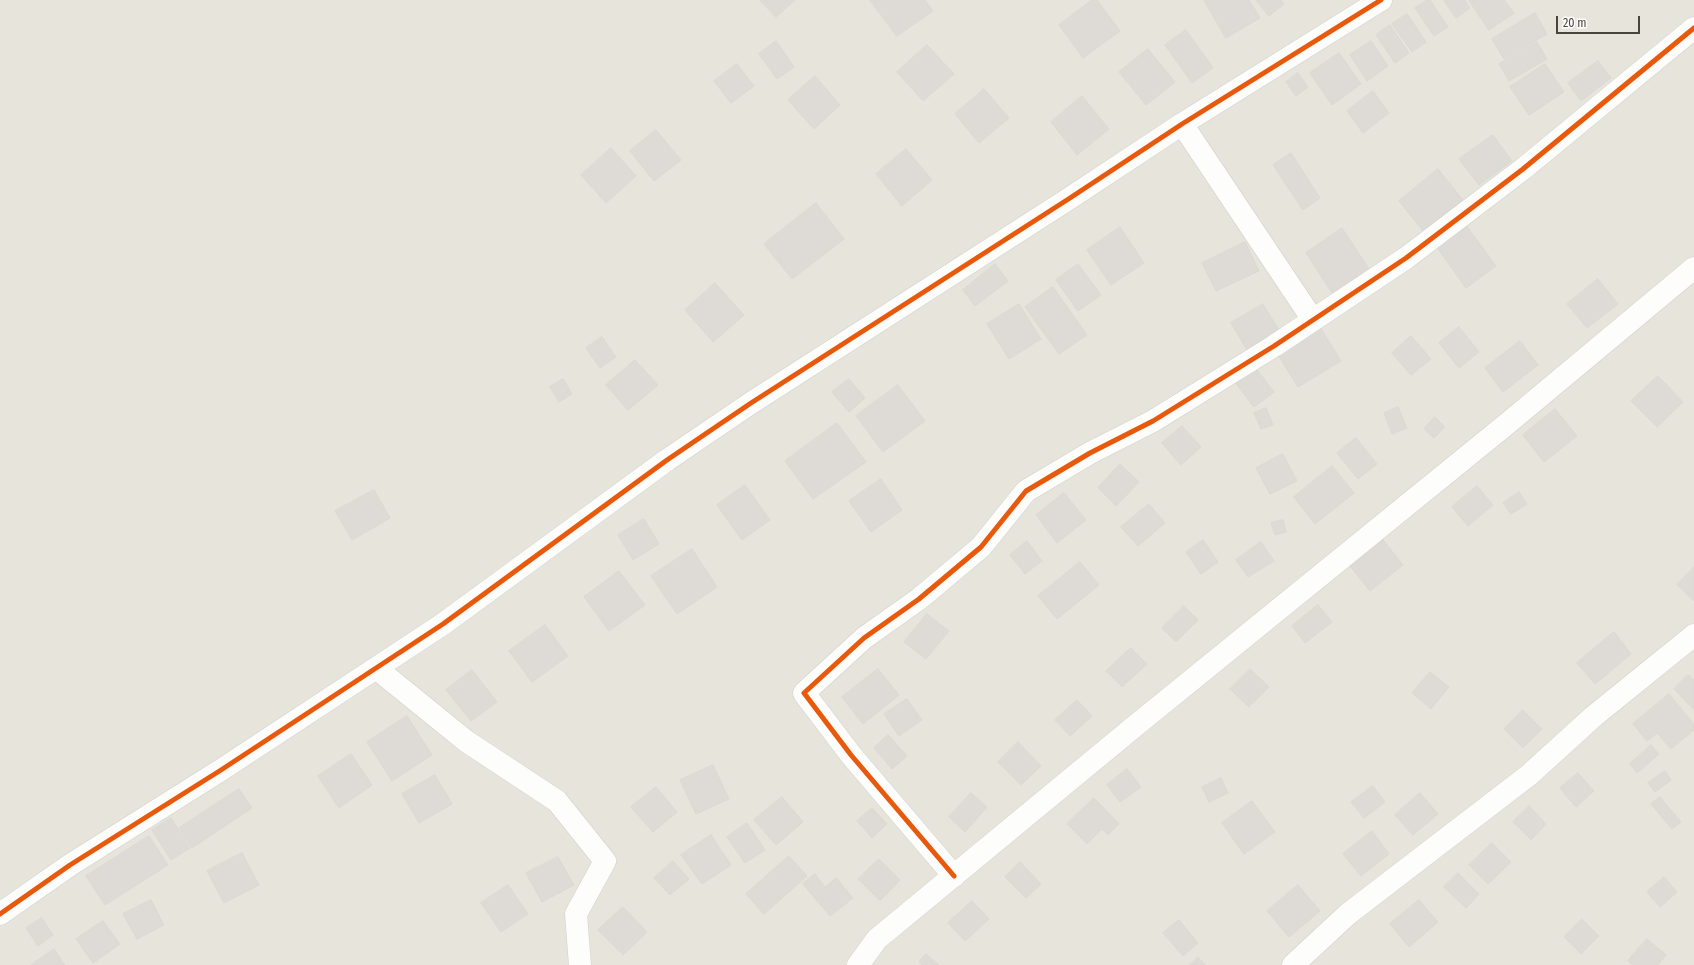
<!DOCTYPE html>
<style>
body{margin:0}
#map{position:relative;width:1694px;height:965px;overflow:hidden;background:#f4f2ee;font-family:"Fira Sans Condensed",sans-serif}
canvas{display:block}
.scale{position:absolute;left:1556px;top:16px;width:84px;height:18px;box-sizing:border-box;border:2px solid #4b4439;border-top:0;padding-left:5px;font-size:12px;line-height:14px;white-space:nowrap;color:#4b4439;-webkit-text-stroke:3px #fff;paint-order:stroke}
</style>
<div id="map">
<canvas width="1694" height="965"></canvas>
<div class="scale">20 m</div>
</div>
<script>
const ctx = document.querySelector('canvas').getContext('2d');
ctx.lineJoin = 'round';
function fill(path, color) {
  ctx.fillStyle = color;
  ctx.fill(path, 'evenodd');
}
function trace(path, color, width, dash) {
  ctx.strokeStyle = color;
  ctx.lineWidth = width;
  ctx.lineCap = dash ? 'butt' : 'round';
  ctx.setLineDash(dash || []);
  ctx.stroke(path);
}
const residential = new Path2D(`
 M0 0H1694V965H0Z`);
const building = new Path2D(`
 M760 0H795L776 17Z
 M870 0H925L933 11 897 36Z
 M1092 0H1097L1120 31 1083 58 1059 25Z
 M1204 0H1249L1260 18 1226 38Z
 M1256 0H1281L1284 4 1269 16Z
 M1427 0H1430L1448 27 1434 36 1415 8Z
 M1444 0H1465L1470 8 1456 18Z
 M1469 0H1504L1514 13 1489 30Z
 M1535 13 1547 34 1504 59 1492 39Z
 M1407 14 1426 42 1412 52 1392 24Z
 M1390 25 1409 53 1395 63 1376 35Z
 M1186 30 1213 68 1192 83 1165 45Z
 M776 41 794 67 777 79 759 54Z
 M1371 41 1388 66 1367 81 1350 55Z
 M1537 42 1547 59 1509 81 1499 64Z
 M927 45 954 74 923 101 897 72Z
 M1148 49 1175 82 1146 105 1119 72Z
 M1339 53 1361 84 1332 105 1310 73Z
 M1598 61 1611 78 1581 101 1568 83Z
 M737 64 754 86 731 103 714 81Z
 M1545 64 1564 92 1529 115 1510 87Z
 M1298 73 1308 87 1296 96 1286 82Z
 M815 76 840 105 814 129 788 100Z
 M984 89 1009 118 979 143 955 114Z
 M1373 91 1389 113 1363 133 1347 111Z
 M1082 96 1109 129 1077 155 1051 122Z
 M656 130 681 160 654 181 630 151Z
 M1493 135 1512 161 1479 185 1459 159Z
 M611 148 636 176 606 203 581 175Z
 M906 149 932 180 902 206 876 174Z
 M1291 153 1320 198 1303 210 1273 165Z
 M1438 169 1463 200 1424 232 1399 201Z
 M816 203 844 239 792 279 764 244Z
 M1465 224 1496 266 1466 288 1436 246Z
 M1120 227 1144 263 1111 285 1087 250Z
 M1342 228 1371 272 1334 296 1306 253Z
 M1245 242 1259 271 1216 291 1202 263Z
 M995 264 1008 281 975 306 963 290Z
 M1078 264 1101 295 1078 311 1056 280Z
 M1598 279 1618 304 1587 328 1567 304Z
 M715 283 744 315 713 342 685 310Z
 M1053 287 1087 335 1059 354 1025 307Z
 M1019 304 1041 339 1009 359 987 324Z
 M1263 304 1282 335 1250 355 1231 323Z
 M1320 327 1341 361 1298 387 1277 353Z
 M1459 327 1479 352 1459 368 1439 343Z
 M1411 336 1431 359 1411 375 1392 353Z
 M602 337 616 357 600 368 586 348Z
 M1520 341 1538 365 1503 392 1485 368Z
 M635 360 658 385 628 410 606 385Z
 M1254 366 1274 392 1254 407 1234 381Z
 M1658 376 1683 402 1657 427 1631 401Z
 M563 379 572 394 559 402 550 387Z
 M849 379 865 398 849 412 832 392Z
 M898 385 925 421 883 452 856 416Z
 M1398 407 1407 428 1392 434 1384 413Z
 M1266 408 1273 425 1261 429 1254 413Z
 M1555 409 1577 436 1544 462 1523 435Z
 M1435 417 1445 427 1434 438 1424 429Z
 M837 423 866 462 813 499 785 461Z
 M1182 426 1201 447 1181 465 1162 443Z
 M1356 438 1377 464 1358 479 1337 453Z
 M1283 454 1297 481 1270 494 1256 468Z
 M1120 464 1139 482 1116 506 1098 488Z
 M1332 466 1354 493 1315 524 1294 497Z
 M881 479 902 510 871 532 849 501Z
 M745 485 770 520 742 540 717 505Z
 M1477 486 1493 505 1468 526 1452 507Z
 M374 490 390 518 352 540 335 511Z
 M1519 492 1527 504 1511 514 1503 503Z
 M1064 493 1086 520 1057 543 1036 515Z
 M1149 504 1165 523 1138 546 1121 527Z
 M644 519 659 544 633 560 618 535Z
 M1283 520 1286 532 1275 535 1271 523Z
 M1203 540 1218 562 1201 574 1186 552Z
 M1383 540 1403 565 1370 591 1350 566Z
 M1027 541 1042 561 1025 574 1010 555Z
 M1261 542 1274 561 1248 577 1236 560Z
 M692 549 717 587 677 614 651 576Z
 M1080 562 1099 585 1057 619 1038 596Z
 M1694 567V601L1677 585Z
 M619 571 645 605 609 631 584 597Z
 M1318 605 1332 622 1305 643 1292 626Z
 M1184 606 1198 620 1176 642 1162 628Z
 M927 614 949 631 926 659 904 642Z
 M545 625 568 656 532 682 509 651Z
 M1614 632 1631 654 1595 684 1577 663Z
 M1131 648 1147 664 1122 687 1106 671Z
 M878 669 899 695 863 724 842 697Z
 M1250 669 1269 687 1249 707 1230 689Z
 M472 670 497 702 471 721 446 690Z
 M1430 672 1449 687 1431 709 1412 693Z
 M1688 675 1694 680V710L1674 689Z
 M1669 694 1694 724V730L1671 749 1657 733 1647 741 1633 724Z
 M907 699 922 720 899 736 884 714Z
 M1077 700 1092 716 1070 736 1055 720Z
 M1523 710 1542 729 1523 748 1504 729Z
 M407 716 432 755 392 781 367 742Z
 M888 735 907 756 892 769 874 748Z
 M1018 742 1041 766 1021 785 998 762Z
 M1651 745 1659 754 1637 773 1630 764Z
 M351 754 372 785 339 808 318 776Z
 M713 765 729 799 696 814 680 780Z
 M1127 769 1141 787 1120 802 1107 785Z
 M1665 771 1671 780 1655 792 1648 783Z
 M1578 773 1594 791 1576 807 1560 788Z
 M435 775 452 804 419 823 402 794Z
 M1221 778 1228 793 1209 802 1202 787Z
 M1373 786 1385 802 1364 818 1351 802Z
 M656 787 677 812 653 832 631 807Z
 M239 789 252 808 192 848 179 828Z
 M971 793 987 807 965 832 949 817Z
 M1420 793 1438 814 1413 835 1395 815Z
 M782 797 803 822 776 845 754 820Z
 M1660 797 1681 822 1672 829 1651 804Z
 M1094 798 1119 824 1108 835 1102 829 1087 844 1067 824Z
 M1252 801 1275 832 1244 854 1222 823Z
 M1529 806 1546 824 1531 840 1513 822Z
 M872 808 887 824 872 838 857 821Z
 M171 818 190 848 171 860 152 830Z
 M747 823 765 850 745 863 727 837Z
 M1372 831 1389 854 1361 876 1343 854Z
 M711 835 731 865 702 884 681 855Z
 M149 836 168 865 105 905 86 876Z
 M1492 843 1511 862 1488 884 1469 865Z
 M242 853 259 885 224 903 207 871Z
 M789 856 807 876 764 914 746 894Z
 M558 857 574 885 542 902 526 873Z
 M879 859 900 880 880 901 858 879Z
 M673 861 689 879 670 895 654 878Z
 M1020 862 1041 884 1026 898 1005 877Z
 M1458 873 1479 894 1466 908 1444 887Z
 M815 874 825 887 836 878 853 898 830 916 803 884Z
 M1664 877 1677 892 1660 907 1647 892Z
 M508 885 528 914 501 932 481 903Z
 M1298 885 1320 911 1289 937 1267 911Z
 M151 900 164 925 137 939 123 914Z
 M1419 900 1438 922 1409 947 1390 924Z
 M972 901 989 919 965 941 948 923Z
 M623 907 647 932 623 955 598 930Z
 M42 918 53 935 38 946 26 928Z
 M1582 919 1599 936 1581 954 1564 937Z
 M1179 920 1198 943 1183 956 1163 933Z
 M103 921 120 944 93 963 76 939Z
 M1647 939 1666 955 1658 965H1633L1628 961Z
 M54 949 65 965H31Z
 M926 954 939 965H922L919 962Z
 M1198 957 1205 965H1190Z`);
const minor = new Path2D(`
 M1182 124 1313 320
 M376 668 466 741 557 801 605 861 576 914 580 965
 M954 876 851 755 804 693 864 638 919 599 981 547 1026 491 1090 453 1153 421 1274 346 1406 258 1523 169 1694 28
 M0 914 70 865 221 770 443 624 667 460 751 403 1070 198 1182 124 1381 0
 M858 965 877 939 1135 726 1508 423 1694 268
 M1293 965 1348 914 1529 775 1594 716 1694 635`);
const cycleway = new Path2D(`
 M954 876 851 755 804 693 864 638 919 599 981 547 1026 491 1090 453 1153 421 1274 346 1406 258 1523 169 1694 28
 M0 914 70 865 221 770 443 624 667 460 751 403 1070 198 1182 124 1381 0`);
fill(residential, '#e7e4dc');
fill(building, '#dedbd6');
trace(building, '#dcd9d4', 1);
trace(minor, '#d2d0cb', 23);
trace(minor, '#fdfdfc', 22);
trace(cycleway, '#e8590c', 5);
</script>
